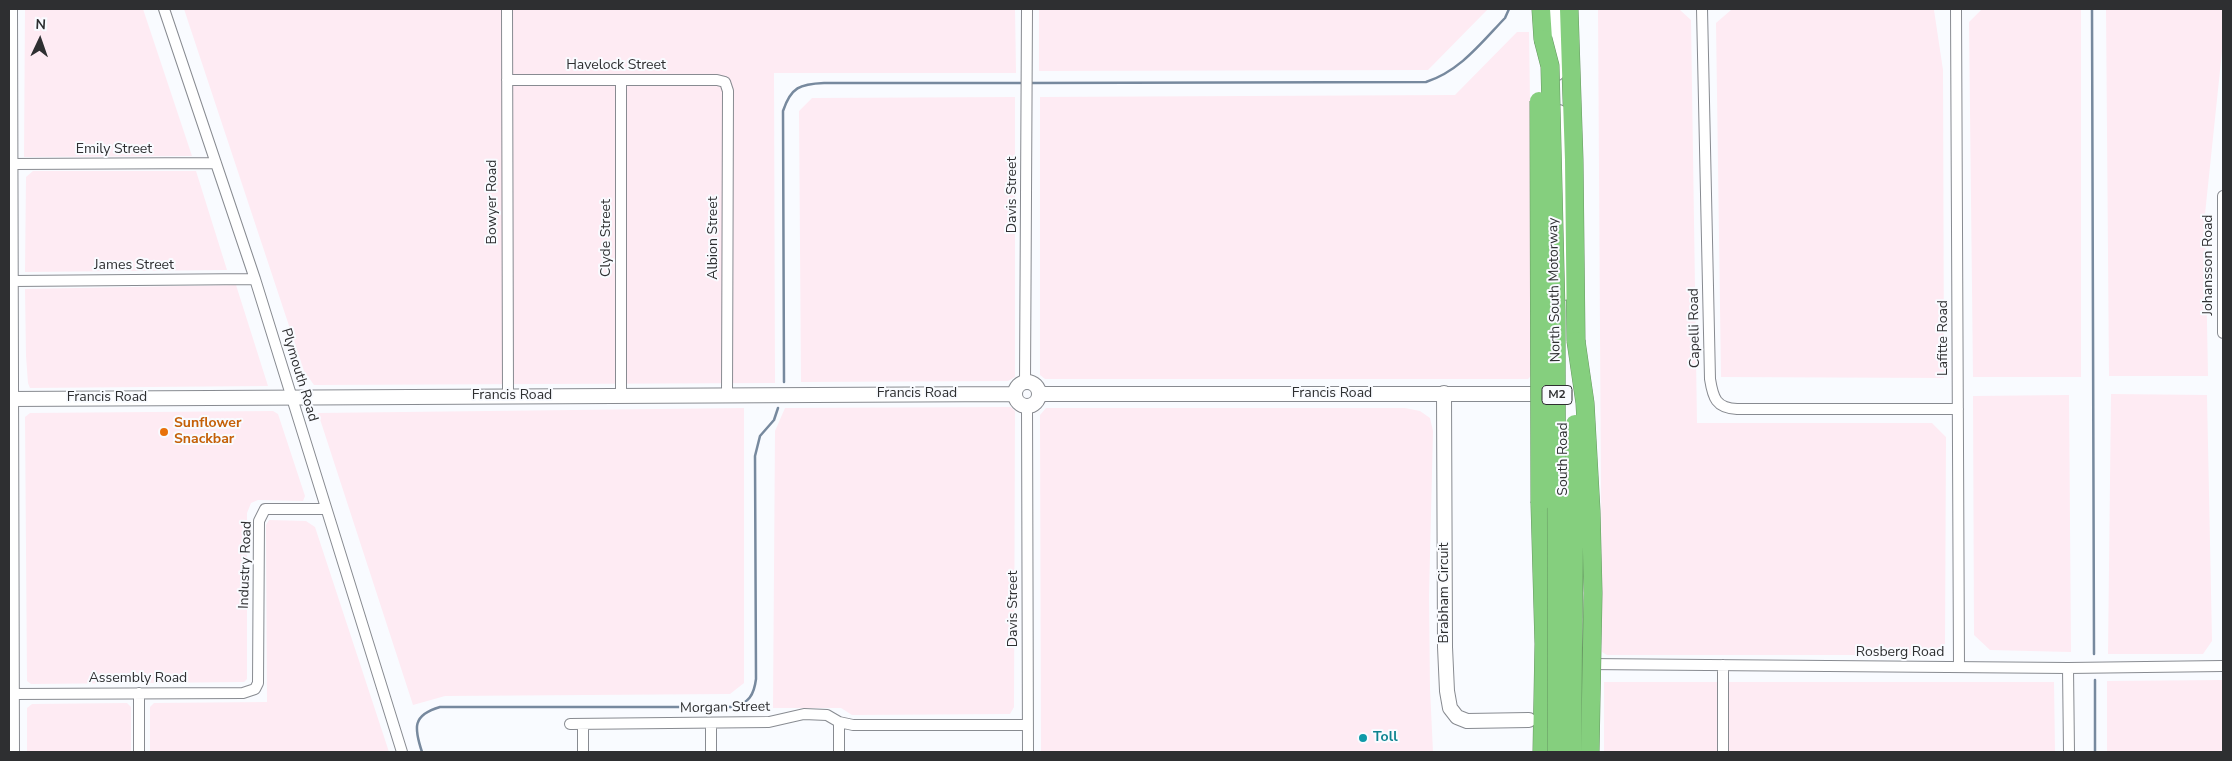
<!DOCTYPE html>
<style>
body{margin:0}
#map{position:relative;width:2232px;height:761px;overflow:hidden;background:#f9fbff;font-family:"Nunito Sans",sans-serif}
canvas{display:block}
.frame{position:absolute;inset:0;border:10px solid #2e2f31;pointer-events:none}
.north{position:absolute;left:15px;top:15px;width:50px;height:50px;-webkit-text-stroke:4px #f9fbff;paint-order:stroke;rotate:3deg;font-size:14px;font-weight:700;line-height:20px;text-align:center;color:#2e2f31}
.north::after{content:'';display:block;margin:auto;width:18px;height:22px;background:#2e2f31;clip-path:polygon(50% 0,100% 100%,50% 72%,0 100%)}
</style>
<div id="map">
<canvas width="2232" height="761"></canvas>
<div class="frame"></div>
<div class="north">N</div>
</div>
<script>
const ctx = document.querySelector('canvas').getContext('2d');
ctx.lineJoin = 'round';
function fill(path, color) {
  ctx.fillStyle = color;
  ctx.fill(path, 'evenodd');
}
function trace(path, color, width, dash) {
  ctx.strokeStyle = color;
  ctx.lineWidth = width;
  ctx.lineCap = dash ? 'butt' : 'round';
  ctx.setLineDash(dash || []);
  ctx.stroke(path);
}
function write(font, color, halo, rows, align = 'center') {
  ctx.font = font + ' "Nunito Sans",sans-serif';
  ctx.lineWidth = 4;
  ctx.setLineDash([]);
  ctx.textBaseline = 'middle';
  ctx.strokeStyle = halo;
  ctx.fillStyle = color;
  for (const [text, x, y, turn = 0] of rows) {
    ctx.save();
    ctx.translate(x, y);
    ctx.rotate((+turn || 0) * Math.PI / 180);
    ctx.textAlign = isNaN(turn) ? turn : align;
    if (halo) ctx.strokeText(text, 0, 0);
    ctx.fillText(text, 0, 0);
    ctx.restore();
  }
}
const industrial = new Path2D(`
 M25 9H143L192 156 24 157Z
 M184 9H1015L1016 73H774L775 383 314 385 304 371Z
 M1039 9H1488L1428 70 1039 71Z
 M1982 9H2081V377H1973L1969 22Z
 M2106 9H2223V42L2205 214 2208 376H2109Z
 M1598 10H1680L1691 20 1697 423H1932L1946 437 1945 644 1940 651 1927 655H1607L1602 652Z
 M1731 10H1934L1943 70 1944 378 1721 377 1716 23Z
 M1517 32H1529L1530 101 1533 103V374L1528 379H1045L1040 375V97L1455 95Z
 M1015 97V377L1008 381 801 382 799 111 812 98Z
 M33 171H196L227 270 25 272 26 177Z
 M236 285 268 386 30 388 28 383 26 356 25 289Z
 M2111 394 2207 395 2212 641 2203 654H2108Z
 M2069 395 2071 652 1990 650 1974 635 1973 396Z
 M1011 407 1015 411 1014 707 1010 714 852 715 841 708H773L775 431 785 408Z
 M744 408V683L730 694 445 696 413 705 318 413Z
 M1046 408H1405L1420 411 1430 418 1433 431 1429 596 1430 689 1433 752H1041L1040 415Z
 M273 411 278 414 305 496 303 501 258 500 251 503 247 513V679L244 682 31 684 27 681 25 417 30 413Z
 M269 520 306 521 315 527 389 752H150V707L154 703 267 702 266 525Z
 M2223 680V752H2107V681Z
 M1604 682H2054L2055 752H1604Z
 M127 703 131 707V752H27V708L32 704Z`);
const stream = new Path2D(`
 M2092 9 2094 654
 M1029 83 1426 82C1460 71 1481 43 1505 18L1509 9
 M784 382 783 111C791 87 800 84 824 83H1023
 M2095 680V752
 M422 752C414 728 412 715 440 707H733C749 703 754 695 756 679L755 456 760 436 774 420 778 408`);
const street = new Path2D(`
 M12 9 14 752
 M164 9 255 279 402 752
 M507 9 508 396
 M1702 9 1710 379C1713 398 1716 408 1737 409H1958
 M1956 9 1959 667
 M507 80H717L725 82 728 91 727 395
 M621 80V395
 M13 164 216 163
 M2223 196V333
 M13 281 255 279
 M1025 382 1027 9
 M1027 406 1028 752
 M1587 664 2068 668 2223 666
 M1723 665V752
 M2068 668 2069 752
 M139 693V752
 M13 694 243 693 255 689 258 683 259 521 265 509H326
 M570 724 769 722 804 714 827 715 839 722 853 725H1028
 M583 724V752
 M711 752V723
 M839 752V722`);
const secondary = new Path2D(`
 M1554 9 1557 73
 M1559 112 1563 192 1564 293
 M1015 394a12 12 0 1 1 24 0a12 12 0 1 1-24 0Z
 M1444 393 1445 647 1447 691 1450 708 1457 717 1467 721 1529 720
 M1039 394H1548
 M9 399 1015 394`);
const highway = new Path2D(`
 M1541 9 1543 39
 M1569 9 1574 160 1576 341
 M1540 503 1544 644 1542 752`);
const highwayBridge = new Path2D(`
 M1543 39 1550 66 1556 311 1557 752
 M1539 101 1540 503
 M1576 341 1585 403 1591 511 1593 593 1590 752
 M1572 752 1575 424`);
const markers = [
 [164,432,5,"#e8710a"],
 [1363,738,5,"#0f9aa8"]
];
const shields = [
 [1557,395,30]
];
const shieldNames = [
 ["M2",1557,395]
];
const streetNames = [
 ["Havelock Street",616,66],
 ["Emily Street",114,150],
 ["Davis Street",1013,195,-90],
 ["Bowyer Road",493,202,-90],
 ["Clyde Street",607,238,-90],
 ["Albion Street",714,238,-90],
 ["Johansson Road",2209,265,-90],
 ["James Street",134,266],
 ["North South Motorway",1555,290,-91],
 ["Capelli Road",1695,328,-91],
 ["Lafitte Road",1944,338,-90],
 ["Plymouth Road",299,375,73],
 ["Francis Road",917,394],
 ["Francis Road",1332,394],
 ["Francis Road",512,396],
 ["Francis Road",107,398],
 ["South Road",1564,459,-90],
 ["Industry Road",246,565,-88],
 ["Brabham Circuit",1445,593,-90],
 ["Davis Street",1014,609,-90],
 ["Rosberg Road",1900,653],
 ["Assembly Road",138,679],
 ["Morgan Street",725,708,-1]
];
const foodNames = [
 ["Sunflower",174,424],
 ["Snackbar",174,440]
];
const cultureNames = [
 ["Toll",1373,738]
];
fill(industrial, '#feebf3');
trace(stream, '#77899e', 2.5);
trace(street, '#888b91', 12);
trace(secondary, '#888b91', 16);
trace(highway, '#679763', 19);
trace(street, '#fff', 10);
trace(secondary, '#fff', 14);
trace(highway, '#85cf7e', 18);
trace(highwayBridge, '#679763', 19, []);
trace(highwayBridge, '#85cf7e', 18);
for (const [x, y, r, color] of markers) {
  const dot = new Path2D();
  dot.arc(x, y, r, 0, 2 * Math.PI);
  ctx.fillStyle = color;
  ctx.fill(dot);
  trace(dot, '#f9fbff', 2);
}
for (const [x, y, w] of shields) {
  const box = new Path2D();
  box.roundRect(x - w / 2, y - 9.5, w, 19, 4);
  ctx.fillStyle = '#f9fbff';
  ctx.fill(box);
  trace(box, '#2e2f31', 1);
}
write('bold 12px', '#2e2f31', null, shieldNames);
write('14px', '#2e2f31', '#f9fbff', streetNames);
write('bold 14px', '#c56008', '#f9fbff', foodNames, 'left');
write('bold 14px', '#0d838f', '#f9fbff', cultureNames, 'left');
</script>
